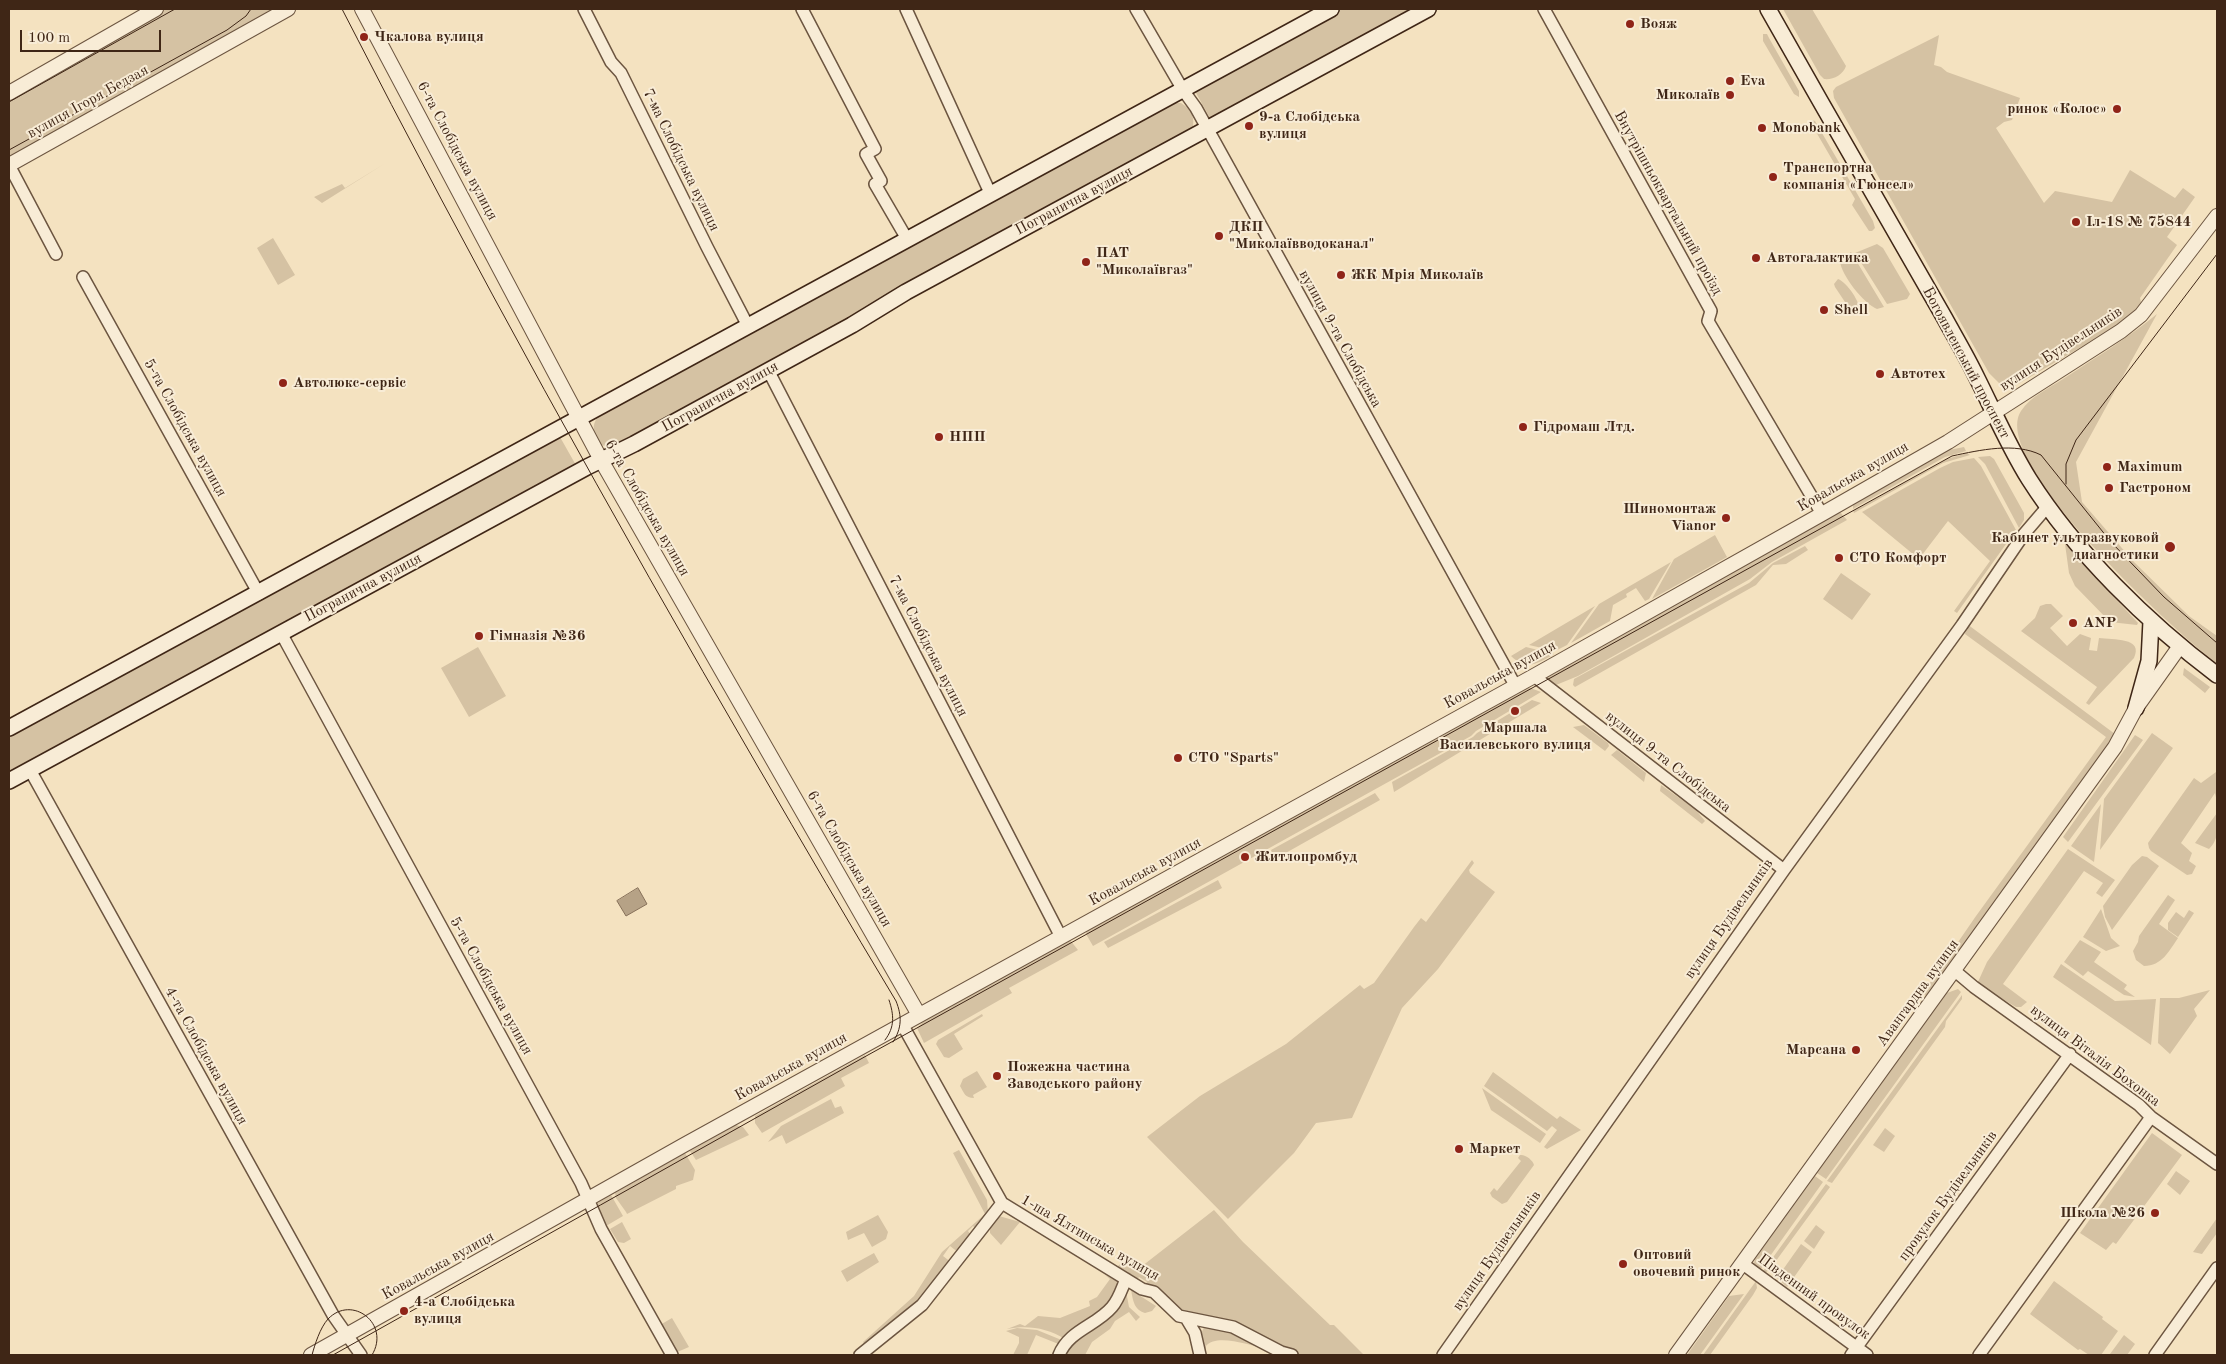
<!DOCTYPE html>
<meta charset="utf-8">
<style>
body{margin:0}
#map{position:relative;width:2226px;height:1364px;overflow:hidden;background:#f4e2c0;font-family:"Old Standard TT",serif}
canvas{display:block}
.frame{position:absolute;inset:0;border:10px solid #3f2616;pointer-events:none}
.scale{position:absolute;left:20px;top:30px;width:141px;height:22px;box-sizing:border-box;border:2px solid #3f2616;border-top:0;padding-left:6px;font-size:15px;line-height:18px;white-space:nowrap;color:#3f2616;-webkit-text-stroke:4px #f8ecd6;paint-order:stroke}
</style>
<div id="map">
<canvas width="2226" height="1364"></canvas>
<div class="frame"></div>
<div class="scale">100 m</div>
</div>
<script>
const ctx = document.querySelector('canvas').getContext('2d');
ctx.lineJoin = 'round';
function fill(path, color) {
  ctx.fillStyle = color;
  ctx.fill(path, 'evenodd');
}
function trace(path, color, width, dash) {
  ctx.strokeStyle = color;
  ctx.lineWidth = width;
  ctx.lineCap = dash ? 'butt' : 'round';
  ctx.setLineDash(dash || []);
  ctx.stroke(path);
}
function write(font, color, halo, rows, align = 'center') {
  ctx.font = font + ' "Old Standard TT",serif';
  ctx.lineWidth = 4;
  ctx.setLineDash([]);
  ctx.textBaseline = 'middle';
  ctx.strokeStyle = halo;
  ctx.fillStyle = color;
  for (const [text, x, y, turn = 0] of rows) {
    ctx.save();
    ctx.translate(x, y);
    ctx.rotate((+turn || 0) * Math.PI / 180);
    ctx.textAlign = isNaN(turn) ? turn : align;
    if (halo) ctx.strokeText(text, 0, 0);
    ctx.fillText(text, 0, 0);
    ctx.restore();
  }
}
const green = new Path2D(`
 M166 9H278L9 159V99Z
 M1342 9H1417L1211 120 1195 91Z
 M1783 9H1812L1846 66C1843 75 1833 80 1824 79L1820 75Z
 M1763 34H1767L1769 38 1799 91V97L1794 94 1763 41Z
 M1939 35 1934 65 1941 67 1947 72 2020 98 2012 120 2004 122 1996 128 2044 203 2055 191 2112 202 2130 170 2175 198 2183 188 2195 197 2167 237 2177 245 2140 298 2142 306 2122 323 2013 387 2000 384 1989 373 1834 98 1833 91 1836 87Z
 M1172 103H1181C1191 109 1196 118 1192 130L614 448 601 445C594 433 590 427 599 415Z
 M1812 120 1815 121 1873 221 1875 228 1872 231H1869L1852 205 1855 199 1812 125Z
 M384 164 322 203 314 197 342 184 345 188Z
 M273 238 295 275 278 285 257 248Z
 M1877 244 1883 248 1910 294 1907 299 1887 304 1855 253Z
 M1851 252 1884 307 1877 309C1864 304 1841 275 1840 261Z
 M1838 279C1847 282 1861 303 1860 312L1857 314 1851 311 1835 287 1834 284Z
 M2157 314 2076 462 2082 502 2134 562 2189 616 2217 636V663C2177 634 1988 461 2021 411 2030 397 2049 388 2063 379 2095 358 2128 338 2157 314Z
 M560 437 577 467 9 774V736Z
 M1964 447 1966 451 1945 457 1853 509V505L1949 450Z
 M1967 453 1970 455 1943 463 1854 513 1853 511 1947 459Z
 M1990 456 1994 459 2024 513V520L2019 528 1985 464 1978 457Z
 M1974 458 1981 466 2016 530 1957 613 1954 611 1990 561 1948 521 1919 559 1862 512 1940 468 1953 462Z
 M1840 512 1847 520 1772 562 1750 579 1578 676 1556 685 1546 677Z
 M1715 535 1727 557 1652 599 1674 559Z
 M2065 544 2138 623 2137 625 2110 622 2075 586 2069 573Z
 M1805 546 1808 550 1786 564 1773 565 1756 585 1575 687 1573 685 1574 679 1749 583 1773 563Z
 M1671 562 1649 599 1645 601 1636 588 1626 594 1627 597 1613 605 1610 621 1571 643 1599 604Z
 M1841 573 1871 594 1852 620 1823 599Z
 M2046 604H2051L2063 616 2050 628 2067 646 2080 634 2091 638 2089 650 2097 651 2099 638C2113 640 2144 637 2134 658L2089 705 2086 703 2097 687 2021 631 2035 618 2040 606Z
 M1595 606 1567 645 1555 651 1529 645Z
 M1967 624 2115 734 2111 744 1927 997 1923 993 1976 916 2106 737 1965 634Z
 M478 647 506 696 469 717 441 668Z
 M1526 647 1554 654C1537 664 1527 671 1511 656Z
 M2184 668 2210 687 2205 693 2183 675Z
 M1528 687 1541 692 1476 731 1471 736 1093 946 1086 934 1087 929Z
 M1532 700 1541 703 1394 792 1392 782 1473 737 1477 733Z
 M1584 725 1608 743 1609 746 1605 751 1573 727Z
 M2152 733 2173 748 2100 850 2104 799Z
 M2135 735 2143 740 2068 842 2063 837Z
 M1617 750 1646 773 1644 782 1611 755Z
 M2216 772 2217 802 2215 793 2181 843 2192 853 2189 861 2196 866 2192 874 2187 875 2151 851 2149 848 2148 843 2194 778 2201 783Z
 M1661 785 1695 809 1705 821 1702 824 1660 791Z
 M1375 793 1380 800 1275 859 1271 850Z
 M2101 804 2094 862 2071 846Z
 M2217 813C2217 828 2220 838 2209 849L2195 843Z
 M2068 849 2115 880 2102 897 2096 893 2103 883 2084 871 2003 984 2027 1002 2021 1007H2016L1977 984 1987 962Z
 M2142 856 2147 857 2159 866 2112 930 2105 917 2103 906 2132 865Z
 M1472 860 1474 863 1469 870 1470 873 1495 892 1438 969 1402 1008 1352 1118 1316 1123 1294 1153 1228 1219 1147 1137 1200 1096 1286 1044 1360 985 1364 989 1374 983 1414 927 1421 918 1426 922Z
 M1218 880 1222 888 1108 948 1104 942Z
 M2168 895 2175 900 2159 924 2178 938C2169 951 2162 966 2144 966L2136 960 2133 951 2138 942 2139 936Z
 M2101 909 2111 938 2120 946 2106 951 2083 937Z
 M2189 910 2194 913 2178 937 2168 930V923L2176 912 2184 918Z
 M1070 940 1078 950 1009 988 1012 993 924 1043 917 1028 923 1022Z
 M2080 940 2101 952 2094 962 2127 985 2124 989 2135 997 2124 995 2088 971 2083 976 2064 962Z
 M2061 964 2115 1001 2156 999 2151 1045 2053 977Z
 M1958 989 1961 992 1826 1179 1817 1173 1947 993Z
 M2210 990 2194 1009 2197 1016 2170 1054 2158 1043 2160 998H2179Z
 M1962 995V999L1946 1021 1945 1027 1832 1183 1827 1181Z
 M982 1014 983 1016 954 1034 963 1049 949 1058 944 1057 936 1044 938 1040Z
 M865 1055 869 1063 841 1078 845 1086 762 1133 755 1123V1116Z
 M977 1071 987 1087 973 1095 974 1098C965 1098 964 1093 960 1086L963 1079Z
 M1493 1072 1557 1119 1560 1116 1581 1130 1547 1149 1544 1147 1557 1130 1552 1126 1547 1131 1484 1086Z
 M1482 1088 1546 1134 1540 1143 1491 1110Z
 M831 1099 835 1108 841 1106 844 1113 786 1144 782 1135 768 1142 781 1126Z
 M736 1125 743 1127 749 1135 696 1160 690 1151Z
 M1885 1128 1895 1136 1884 1152 1873 1145Z
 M2152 1133 2182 1155 2116 1244 2113 1242 2106 1250 2080 1233Z
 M959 1150 987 1200 988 1213 977 1230 973 1226 968 1231 972 1237 959 1253 950 1246 943 1256 952 1263 919 1305 867 1348 863 1342 914 1296 942 1252 985 1214 953 1153Z
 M685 1153 695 1170 693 1180 676 1186V1189L627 1214 626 1212 616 1198 615 1193Z
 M1520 1155C1525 1154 1533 1160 1534 1165L1507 1202 1502 1204 1492 1197 1490 1193 1494 1188 1497 1191 1521 1161 1518 1158Z
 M2176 1171 2190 1181 2180 1195 2167 1184Z
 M1815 1176 1823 1182 1758 1273 1753 1267 1755 1259Z
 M1826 1184 1830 1187 1770 1269 1764 1274H1761Z
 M611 1195 623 1216 606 1226 597 1205 599 1202Z
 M1214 1210 1243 1242 1330 1325H1334L1364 1355H1281L1277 1346 1188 1317 1145 1286 1147 1282 1139 1277 1136 1281 1116 1268 1120 1264 1137 1270Z
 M878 1215 888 1232 886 1239 872 1247 864 1233 848 1240 846 1232Z
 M999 1216 1020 1222 1001 1245 990 1233V1223Z
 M2217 1218V1233L2202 1254 2193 1252Z
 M622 1222 631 1239 624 1243 618 1242 610 1229Z
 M1816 1225 1825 1232 1814 1249 1804 1241Z
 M1801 1244 1812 1252 1787 1287 1777 1278Z
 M874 1253 879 1262 847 1282 841 1271Z
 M1105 1275 1117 1281C1123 1301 1077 1326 1065 1339 1047 1328 1028 1325 1007 1329L1020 1324 1025 1326 1038 1316 1060 1318 1090 1306 1089 1301 1097 1297 1110 1279Z
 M1756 1281 1757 1288 1753 1295 1710 1355H1703Z
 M2054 1281 2103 1317 2102 1319 2118 1331 2101 1355H2089L2080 1349 2078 1350 2030 1314Z
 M1131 1290 1156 1306 1152 1311 1145 1313C1134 1310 1133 1300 1131 1290Z
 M1126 1291 1129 1307 1140 1317 1136 1321 1129 1312 1115 1321 1110 1329 1092 1342 1085 1355H1064L1071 1344Z
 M1744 1294 1700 1355H1687L1729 1296Z
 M672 1318 689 1347 675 1353 660 1325Z
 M1206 1323 1235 1330 1267 1349C1251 1346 1217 1333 1206 1346V1351L1202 1352 1199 1338Z
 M1017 1328 1037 1330 1064 1341 1061 1345 1036 1335 1027 1355H1013L1019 1343V1337L1006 1331Z
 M2124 1335 2135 1344 2127 1355 2110 1354Z`);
const water = new Path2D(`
 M638 888 647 904 626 916 617 901Z`);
const minor = new Path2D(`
 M584 9 611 62 621 73 707 247 748 326
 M802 9 875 149 866 154 881 181 875 184 907 239
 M906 9 991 195
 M1136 9 1183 90 1196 108 1515 685
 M1544 9 1711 311 1708 321 1822 514
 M9 165 56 254
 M83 277 259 594
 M768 370 1061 937
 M281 633 581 1183 601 1229 672 1355
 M1534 676 1784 870
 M30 770 333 1315 361 1355
 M1955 971 1974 987 2139 1105 2151 1117 2217 1164
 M902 1024 1002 1203 1142 1289 1154 1292 1179 1316 1233 1327 1281 1352 1292 1355
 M1743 1264 1867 1355
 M1186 1318 1195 1333 1200 1355
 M860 1355 922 1305 1002 1203
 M1059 1355C1069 1330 1096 1326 1112 1307 1119 1299 1122 1288 1126 1279
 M1443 1355 1784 870 1962 625 2024 534 2048 506
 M1851 1355 2070 1054
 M1979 1355 2151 1117
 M2155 1355 2217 1268`);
const tertiary = new Path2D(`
 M362 9 601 460 919 1015
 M9 93 156 9
 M9 165 288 9
 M311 1355 684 1145 1534 676 1822 514 1948 442 2121 331 2141 315 2217 216
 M1676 1355 2115 747 2136 708 2180 646`);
const secondary = new Path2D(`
 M1768 9C1826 112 1885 214 1944 317 1955 337 1967 357 1977 378 1994 412 2009 447 2029 479 2076 553 2148 623 2217 675
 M2136 708 2149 661 2151 621
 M9 728 1331 9
 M9 781 587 467 634 444 852 325 906 292 1428 9`);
const tram = new Path2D(`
 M342 9C473 265 612 516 757 765 803 844 849 923 896 1001 902 1016 902 1028 893 1042
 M9 102 175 9
 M9 150 227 30 246 16 251 9
 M2066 484V464L2076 440 2217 254
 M885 1040C895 1027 894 1015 889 1000
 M312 1355C315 1344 320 1328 328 1319 352 1294 391 1324 372 1355
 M333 1355 868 1055 1952 456C1980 450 2015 442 2041 455L2111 542 2164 597 2217 643`);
const markers = [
 [1630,24,5,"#8f2418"],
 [364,37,5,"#8f2418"],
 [1730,81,5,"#8f2418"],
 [1730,95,5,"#8f2418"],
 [2117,109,5,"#8f2418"],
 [1249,126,5,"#8f2418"],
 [1762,128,5,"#8f2418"],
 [1773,177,5,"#8f2418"],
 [2076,222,5,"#8f2418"],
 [1219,236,5,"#8f2418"],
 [1756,258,5,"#8f2418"],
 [1086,262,5,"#8f2418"],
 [1341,275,5,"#8f2418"],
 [1824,310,5,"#8f2418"],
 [1880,374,5,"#8f2418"],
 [283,383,5,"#8f2418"],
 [1523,427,5,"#8f2418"],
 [939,437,5,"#8f2418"],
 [2107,467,5,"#8f2418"],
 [2109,488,5,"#8f2418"],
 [1726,518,5,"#8f2418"],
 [2170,547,6,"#8f2418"],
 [1839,558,5,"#8f2418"],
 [2073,623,5,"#8f2418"],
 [479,636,5,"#8f2418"],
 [1515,711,5,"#8f2418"],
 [1178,758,5,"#8f2418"],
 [1245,857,5,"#8f2418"],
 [1856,1050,5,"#8f2418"],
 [997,1076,5,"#8f2418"],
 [1459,1149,5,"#8f2418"],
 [2155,1213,5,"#8f2418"],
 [1623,1264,5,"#8f2418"],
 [404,1311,5,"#8f2418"]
];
const poiNames = [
 ["Вояж",1640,24],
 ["Чкалова вулиця",374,37],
 ["Eva",1740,81],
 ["Миколаїв",1720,95,"right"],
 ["ринок «Колос»",2107,109,"right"],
 ["9-а Слобідська",1259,117],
 ["вулиця",1259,134],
 ["Monobank",1772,128],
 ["Транспортна",1783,168],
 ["компанія «Гюнсел»",1783,185],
 ["Іл-18 № 75844",2086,222],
 ["ДКП",1229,227],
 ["\"Миколаївводоканал\"",1229,244],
 ["ПАТ",1096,253],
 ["\"Миколаївгаз\"",1096,270],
 ["Автогалактика",1766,258],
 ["ЖК Мрія Миколаїв",1351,275],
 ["Shell",1834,310],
 ["Автотех",1890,374],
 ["Автолюкс-сервіс",293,383],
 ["Гідромаш Лтд.",1533,427],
 ["НПП",949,437],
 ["Maximum",2117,467],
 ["Гастроном",2119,488],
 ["Шиномонтаж",1716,509,"right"],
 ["Vianor",1716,526,"right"],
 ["Кабинет ультразвуковой",2159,538,"right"],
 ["диагностики",2159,555,"right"],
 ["СТО Комфорт",1849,558],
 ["ANP",2083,623],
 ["Гімназія №36",489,636],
 ["Маршала",1515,728,"center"],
 ["Василевського вулиця",1515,745,"center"],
 ["СТО \"Sparts\"",1188,758],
 ["Житлопромбуд",1255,857],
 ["Марсана",1846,1050,"right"],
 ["Пожежна частина",1007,1067],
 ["Заводського району",1007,1084],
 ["Маркет",1469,1149],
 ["Школа №26",2145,1213,"right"],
 ["Оптовий",1633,1255],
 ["овочевий ринок",1633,1272],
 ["4-а Слобідська",414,1302],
 ["вулиця",414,1319]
];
const streetNames = [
 ["вулиця Ігоря Бедзая",88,102,-29],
 ["6-та Слобідська вулиця",457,151,62],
 ["7-ма Слобідська вулиця",681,160,64],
 ["Погранична вулиця",1074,201,-28],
 ["Внутрішньоквартальний проїзд",1668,203,61],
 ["вулиця 9-та Слобідська",1340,339,61],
 ["вулиця Будівельників",2061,349,-33],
 ["Богоявленський проспект",1966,363,62],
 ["Погранична вулиця",720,397,-29],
 ["5-та Слобідська вулиця",185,428,61],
 ["Ковальська вулиця",1853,477,-30],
 ["6-та Слобідська вулиця",647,508,60],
 ["Погранична вулиця",363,588,-28],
 ["7-ма Слобідська вулиця",928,646,63],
 ["Ковальська вулиця",1500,675,-29],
 ["вулиця 9-та Слобідська",1668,762,38],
 ["6-та Слобідська вулиця",849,859,60],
 ["Ковальська вулиця",1145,872,-29],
 ["вулиця Будівельників",1729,919,-55],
 ["5-та Слобідська вулиця",491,986,61],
 ["Авангардна вулиця",1918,993,-54],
 ["4-та Слобідська вулиця",206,1056,61],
 ["вулиця Віталія Бохонка",2095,1056,37],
 ["Ковальська вулиця",791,1067,-29],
 ["провулок Будівельників",1948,1196,-54],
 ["1-ша Ялтинська вулиця",1090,1238,30],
 ["вулиця Будівельників",1497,1251,-55],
 ["Ковальська вулиця",438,1266,-29],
 ["Південний провулок",1814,1297,36]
];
fill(green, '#d5c2a3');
fill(water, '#b6a286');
trace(water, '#867059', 1);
trace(minor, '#6c5540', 14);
trace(tertiary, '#6c5540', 16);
trace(secondary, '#3f2616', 18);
trace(minor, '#f8ecd6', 11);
trace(tertiary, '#f8ecd6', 14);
trace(secondary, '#f8ecd6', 15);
trace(tram, '#3f2616', 1);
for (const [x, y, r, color] of markers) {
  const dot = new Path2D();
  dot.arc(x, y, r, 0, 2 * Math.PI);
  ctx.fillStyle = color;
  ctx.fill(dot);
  trace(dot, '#f8ecd6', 2);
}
write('bold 15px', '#3f2616', '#f8ecd6', poiNames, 'left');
write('15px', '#3f2616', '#f8ecd6', streetNames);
</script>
